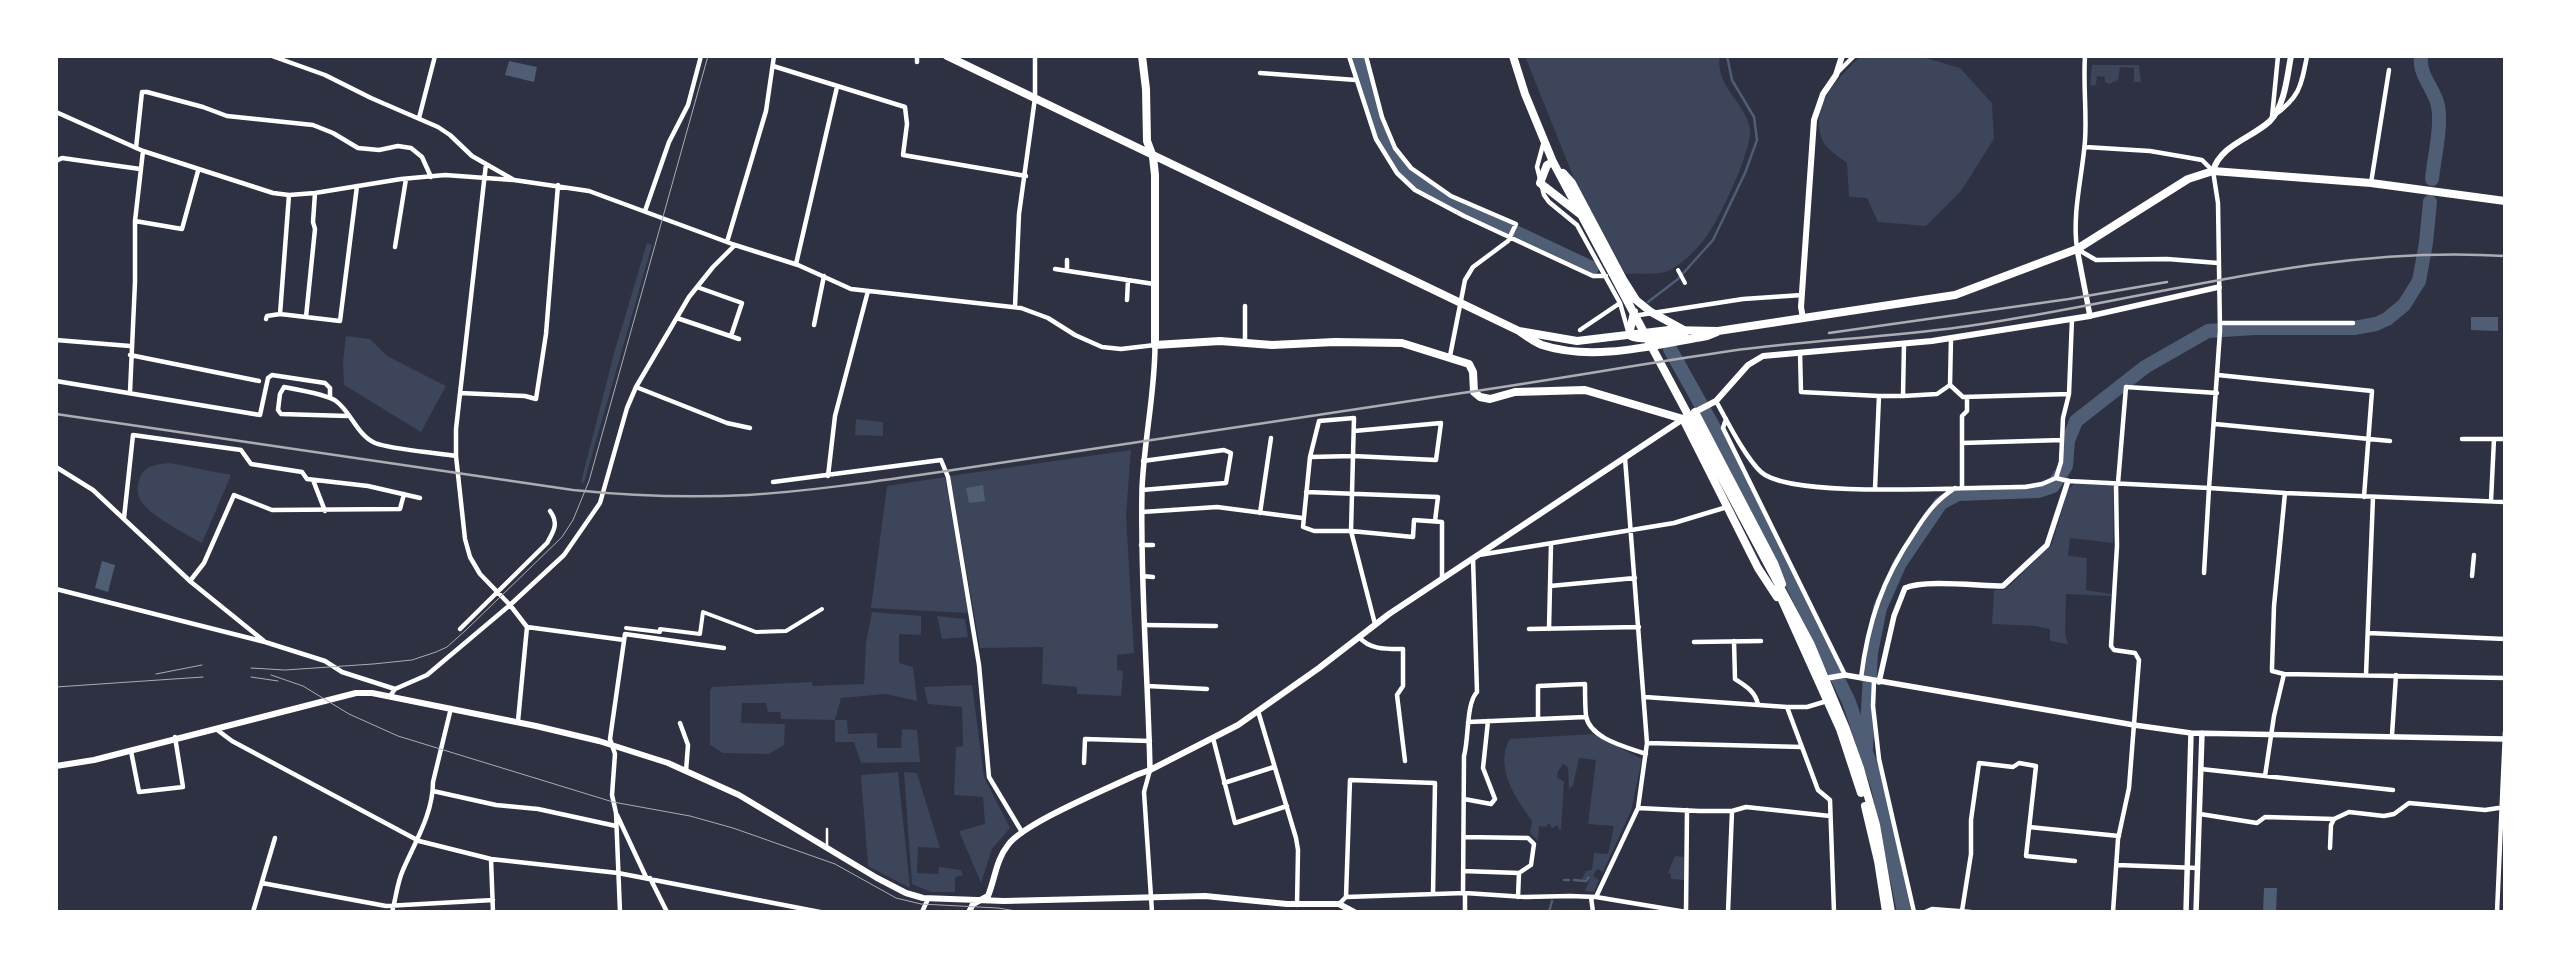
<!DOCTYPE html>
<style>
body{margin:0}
#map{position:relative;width:2561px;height:968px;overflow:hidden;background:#2d3142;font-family:Barlow,sans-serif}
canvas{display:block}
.frame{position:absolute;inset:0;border:58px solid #fff;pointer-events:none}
</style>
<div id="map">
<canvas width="2561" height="968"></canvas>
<div class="frame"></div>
</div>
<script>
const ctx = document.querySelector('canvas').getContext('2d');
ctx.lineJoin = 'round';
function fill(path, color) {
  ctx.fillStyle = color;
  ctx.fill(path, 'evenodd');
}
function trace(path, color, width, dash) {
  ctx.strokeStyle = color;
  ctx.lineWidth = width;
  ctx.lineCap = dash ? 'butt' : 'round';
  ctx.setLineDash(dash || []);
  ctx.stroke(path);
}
const green = new Path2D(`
 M1525 56H1720C1714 85 1746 103 1750 129 1753 148 1717 226 1703 241 1694 252 1681 265 1668 271 1655 276 1639 272 1626 274L1624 271 1575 181Z
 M1861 56H1919L1960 68 1992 103 1994 139 1961 191 1926 226 1878 222 1867 198 1849 197 1847 163C1840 157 1825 149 1822 139 1809 105 1839 77 1861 56Z
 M2092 65H2139L2141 82H2134V68L2120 67 2118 80 2109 84 2105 82V77L2097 76 2096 85 2092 86 2090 84Z
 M647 243 652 245 584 483 581 482 615 350Z
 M346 336 370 339 387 356 446 386 421 432 344 385 343 361Z
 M856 419 883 422V436L855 435Z
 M1131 450 1126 515 1134 653 1117 655V670L1123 671 1121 696 1077 694V687L1042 684 1043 647 980 648 950 476Z
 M170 463 231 475 202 543C187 535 149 515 141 501 137 495 137 488 139 481 142 466 156 464 170 463Z
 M945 477 968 613 871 608 887 486Z
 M2074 484 2114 485 2113 543 2070 538 2068 556 2087 558 2086 590 2111 594V596L2066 594 2065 634 2068 644 2050 641V629L2035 626 1992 624 1994 590H2005L2052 544 2068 489Z
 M872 612 921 616V635L899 634V663L913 667 917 701 886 694 841 698 835 720H847L848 734 877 733V748H901L902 729 917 730 920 762 861 763 854 742H835V720L781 719 780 712H768L766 703H742L741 723 785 724 784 745 769 754 723 753 710 745V691L712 687 812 682 813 686 864 684 866 643Z
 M937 616 965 619 968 637 942 639Z
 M972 685 984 777 1010 828 992 849 981 883 959 831 985 824 983 797 954 795 956 747 963 746 962 707 928 704 924 687Z
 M1593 734 1642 759 1631 811 1603 872 1597 869 1593 876 1599 880 1594 892 1585 891 1591 876 1589 875 1585 880 1582 879 1586 871 1592 870 1594 853 1608 854 1614 826 1588 824 1596 760 1579 758 1573 785 1569 789 1568 767 1563 764 1558 771 1557 777 1564 782 1561 830H1559L1558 825 1552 828 1549 823 1546 827 1539 826 1538 841 1530 833 1532 821C1517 800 1493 767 1510 739Z
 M898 772 910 888 868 866 861 775Z
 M904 772 917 773 940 848 918 847 917 873 938 874 939 867 961 870 963 875 955 877V892H931L912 884Z
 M1675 856 1685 857 1684 880 1671 879V874L1668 873Z`);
const water = new Path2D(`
 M509 61 537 67 534 82 505 75Z
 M2471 317H2498V331L2471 330Z
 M983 485 985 501 969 503 966 488Z
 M102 561 115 565 108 592 95 588Z
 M2264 888H2277L2276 912H2263Z`);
const stream = new Path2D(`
 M1648 302 1678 279 1713 240 1745 173 1757 140 1754 117 1732 80 1727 56
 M1564 880H1569
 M1574 880 1586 881 1589 877
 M1549 912 1552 901`);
const river = new Path2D(`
 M1359 56 1382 135 1399 164 1413 179 1445 199 1592 268
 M2421 56C2418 75 2435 89 2438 106 2442 127 2434 158 2432 179
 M1670 349 1737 469 1849 702 1878 787 1904 912
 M1866 749 1871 653 1880 608 1900 563 1941 503 1958 494 2038 491 2053 486 2066 466 2068 441 2076 421 2145 367 2208 331 2255 328H2354L2376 324 2387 319 2404 305 2419 281 2426 243 2430 202`);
const service = new Path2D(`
 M827 829V846`);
const pedestrian = new Path2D(`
 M1678 270 1685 283
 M626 628 660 632V629L700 634 703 612 756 632 786 631 822 609`);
const minor = new Path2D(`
 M272 56 325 75 371 98 438 127 450 135 472 156 514 180 589 191 735 245 798 265 851 289 1021 308 1048 318 1075 335 1102 347 1121 349 1155 345
 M1349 56 1376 139 1397 173 1415 190 1464 216 1593 276H1606
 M1366 56 1382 117 1395 148 1411 168 1451 196 1516 224 1508 241 1473 267 1465 280 1450 356
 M2085 56C2083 85 2087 113 2085 141 2082 178 2072 213 2077 249L2096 260 2167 259 2218 263
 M2278 56 2272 117C2299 98 2301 88 2307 56
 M917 62V56
 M773 66 905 107 907 124 903 155 1026 176
 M1260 73 1356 80
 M1837 73 1854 56
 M56 112 143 151 273 193 289 195 315 193 401 179 445 175 513 180
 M419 118 435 56
 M1544 141 1537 167 1544 195 1549 202 1577 225 1620 303 1628 331
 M2085 147 2150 151 2185 157 2202 160 2213 171 2218 203 2220 331 2209 488 2285 493 2505 502
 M136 148 142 92H147L203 107 227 116 313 125 333 133 358 148 379 150 398 146 411 148 422 157 431 177
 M56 161 62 158 140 169
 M486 164 456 429V456L465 539 470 557 480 574 510 605 527 627 518 721
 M2371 183 2389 70
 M289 195 280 314 340 321 357 186
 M645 211 669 142 688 105 701 56
 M135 221 182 229 198 171
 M727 242 766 111 774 56
 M395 247 406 179
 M796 264 837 87
 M1055 269 1154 284
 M1067 271V260
 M697 287 742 303 731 336
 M1127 300 1128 280
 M1015 307 1019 214 1035 98V56
 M1633 316 1743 299 1802 295
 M306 317 315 229 313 222 315 193
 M677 318 739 339
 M266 319 267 316 280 314
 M2220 323H2353
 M814 325 824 276
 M1580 330 1620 303
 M56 340 130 346
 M1245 343V306
 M1800 352 1801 392 1879 396 1875 489
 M130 355 259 381
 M2218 375 2372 391 2364 497
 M56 381 260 415 268 378 272 375 325 383 330 388V397
 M1950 385 1963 397 2069 394
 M636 387 727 423 750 428
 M130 392 135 282V221L143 151
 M460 393 525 396 536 399 546 334 558 185
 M1879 396H1903L1904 343
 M1903 396 1937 394 1950 385 1951 338
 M1716 401C1727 421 1745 457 1761 472 1791 500 1976 486 2025 487L2042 484 2056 478 2061 462 2063 418 2069 394 2072 319
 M347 416 281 414 278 410 280 394 284 387C295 389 329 395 336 401 351 412 357 435 375 443 393 450 434 452 456 456
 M1726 419 1723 428 1845 675
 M2215 424 2390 441
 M2462 439H2505
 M1962 443 2062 440
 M1310 457 1353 456 1436 460 1441 423 1354 431
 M56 467 93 490 191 582 264 641
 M828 476 835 416 868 291
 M2056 478 2068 481 2209 488 2204 573
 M313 480 325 511
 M773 482 941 460 948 477 979 665 989 777 1022 832
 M2118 483 2126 387 2217 393
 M1962 487V416L1967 411V397
 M1142 490 1226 483 1231 453 1224 450 1143 461
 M1306 492 1438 497 1435 521
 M2491 501 2494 439
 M1142 512 1217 507 1302 518
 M1260 513 1271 438
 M124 518 133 435 241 450 251 464 302 472 307 479 368 486 420 498
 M1141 545H1153
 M1479 555 1674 523 1727 507
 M1142 576 1153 577
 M2472 576 2474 555
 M190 581 204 563 234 495 272 510 400 509 404 494
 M1550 586 1635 578
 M56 589 265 642 325 661 342 672 395 689
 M1375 624 1351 531 1354 418 1319 421 1310 457 1303 527 1314 531H1351L1413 537 1414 520 1442 522V578
 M1145 625 1216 626
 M527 627 624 640
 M460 629 547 543C554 531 559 523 550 511
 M1529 629 1639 627
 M1549 629 1551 544
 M2368 633 2505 639
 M1359 637C1370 650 1387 649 1403 649V686L1397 695 1405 761
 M1734 641 1735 679C1746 686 1756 692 1758 705
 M1694 642 1761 641
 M2284 674 2272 671V668L2274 606 2285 493
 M2366 675 2373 497
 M1861 678C1868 622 1882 580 1914 533 1926 514 1936 500 1955 488
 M1874 681 1873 706 1879 759 1914 912
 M1147 686 1207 689
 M390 696 395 689 427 675 510 605 564 555 600 503 627 408 636 387 689 297 713 267 735 245
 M1645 697 1787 707H1807L1827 701
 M1787 707 1818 790 1830 800 1834 912
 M1258 711 1296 838 1298 850 1297 905
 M1538 719V686L1585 684C1585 695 1585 706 1586 716 1590 739 1627 747 1646 754
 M1468 722 1586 717
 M680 723 688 745 686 771
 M216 729 232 741 419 841 491 859 618 873 820 912
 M2392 735 2396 675
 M1213 738 1235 823 1287 806
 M1647 743 1802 747
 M131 751 139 792 183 787 175 737
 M1084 763 1085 739 1150 741
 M2201 769 2393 790
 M1150 770 1144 792 1152 912
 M2265 776 2274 716 2284 674 2505 678
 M1224 783 1274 767
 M433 791 496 805 538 809 616 826
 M1464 799 1491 804 1495 799 1483 768 1488 721
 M1638 808 1699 811H1732L1746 807 1830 816
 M2200 814 2257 823 2265 817 2334 819 2349 812 2384 816 2394 814 2409 803 2485 810 2505 807
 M617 815 646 877
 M2029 827 2119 836
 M2330 848 2331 825 2334 819
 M491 859 493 912
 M2117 865 2198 868
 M1463 871 1519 873 1531 865 1534 844 1528 838 1464 837
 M650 878 667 912
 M262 883 386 906 493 900
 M1463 893 1464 756C1469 739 1466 703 1477 692L1473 558
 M1346 897 1350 780 1435 783 1433 894
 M1518 897 1519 873
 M1591 897 1593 912
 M1596 897 1638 808 1647 743 1625 458
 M1339 904 1346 897 1465 893 1525 897 1570 896 1596 897 1686 912
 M1962 911 1971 854V820L1979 763 2013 767 2019 763 2036 766 2026 856 2075 861
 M253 912 275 838
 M392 912C396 898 397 883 403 870 415 842 433 814 433 782L451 708
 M620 912 616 813 612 795 615 754 610 739 625 634 724 648
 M922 912 928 899
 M1465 912V893
 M1686 912 1687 810
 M1728 912 1732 811
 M1925 912 1932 909 1971 912
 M2113 912 2118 839 2129 788 2139 660 2135 653 2114 650 2111 646 2117 546 2116 483
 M2497 912 2505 732`);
const tertiary = new Path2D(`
 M2077 249 2090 316 2219 287
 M1822 679 1845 675 2134 725 2191 733 2505 739
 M1879 682 1894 616 1905 588C1925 579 1979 586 2003 586L2047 545 2068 481
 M1150 770C1148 676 1140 583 1142 489 1144 440 1155 393 1155 345
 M2186 912 2191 733
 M2196 912 2202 733`);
const secondary = new Path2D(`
 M2213 171C2220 145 2252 138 2270 121 2285 105 2287 77 2291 56
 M1803 318 1801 307 1814 120 1823 94 1836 75 1842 56
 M1695 412 1716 401 1748 365 1763 356 1932 341 2090 316
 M56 766 94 760 356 693H372L536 726 599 741 668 763 739 795 877 878 906 893 923 898 1004 901 1205 896 1287 904H1339L1354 912
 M969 912 973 904 988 896C995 879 996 860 1008 845 1024 823 1107 789 1136 775L1150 770 1238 725 1319 668 1389 614 1683 419`);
const primary = new Path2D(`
 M947 56 1519 331C1526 336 1534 342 1542 345 1594 362 1654 345 1707 336L1717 332
 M1142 56 1146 89 1147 141 1153 157 1155 175V345L1220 341 1272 345 1335 342 1402 343 1469 364 1473 372 1474 392 1480 397 1490 399 1515 392 1585 390 1683 419 1689 416
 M1519 331 1577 341 1669 330 1718 331 1955 295 2077 249 2188 179 2213 171 2371 183 2505 201
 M1629 335C1635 342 1673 335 1685 337`);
const trunk = new Path2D(`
 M1513 56 1525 94 1553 162 1811 645 1846 729 1860 768 1876 825 1891 912
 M1553 162 1547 165 1540 183 1580 214
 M1563 173 1572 183 1624 281 1636 300 1651 312 1682 329
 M1629 335 1634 312
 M1695 412 1774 563 1782 584
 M1683 419 1758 568 1777 597
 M1777 589 1840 729 1861 793
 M1865 806 1878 861 1886 912`);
const tram = new Path2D(`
 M251 668 285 670 373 664 412 660 436 652 447 647 466 630 562 537 573 520 589 481 708 56
 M156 674 202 665
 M271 675 303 686 349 714 398 736 613 802 690 816 733 828 835 864 896 898 921 904 998 908 1022 912
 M251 677 278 681
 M56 687 203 677`);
const rail = new Path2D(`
 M1829 333 2069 299 2167 282
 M56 414 573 490C632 496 690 498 748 495 810 491 872 482 933 473 1110 446 1286 420 1462 393 1552 380 1641 364 1730 351 1807 340 1884 338 1961 327 2143 302 2319 244 2505 256`);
fill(green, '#3c4559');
fill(water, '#4f5d75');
trace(stream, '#4f5d75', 2.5);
trace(river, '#4f5d75', 14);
trace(service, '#fff', 2.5);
trace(pedestrian, '#fff', 4);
trace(minor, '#fff', 4.5);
trace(tertiary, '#fff', 5.5);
trace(secondary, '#fff', 6);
trace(primary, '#fff', 8);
trace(trunk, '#fff', 8);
trace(tram, '#abadb3', 1);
trace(rail, '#abadb3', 2.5);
</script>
